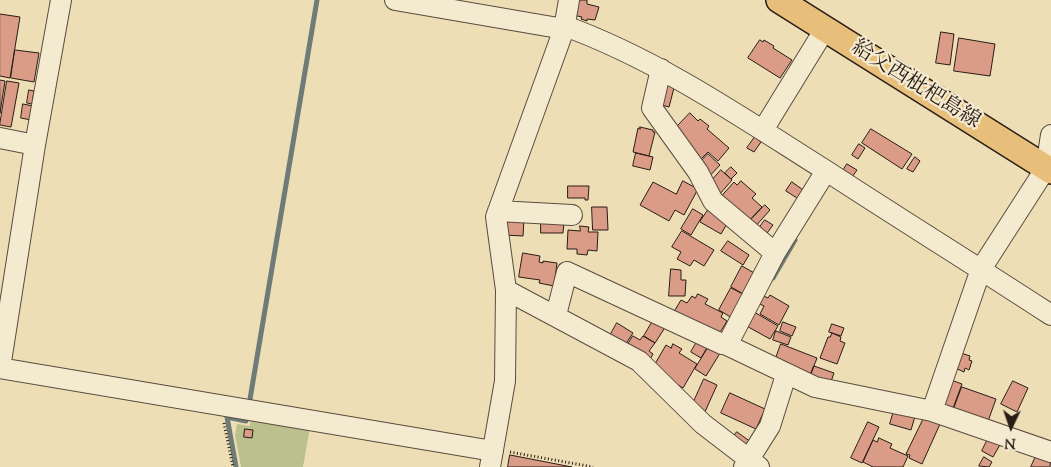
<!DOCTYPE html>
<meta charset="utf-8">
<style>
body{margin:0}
#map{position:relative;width:1051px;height:467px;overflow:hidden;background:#eedeb6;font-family:"Sorts Mill Goudy",serif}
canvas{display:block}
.north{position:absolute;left:986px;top:402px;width:50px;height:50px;-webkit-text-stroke:4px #f4ead0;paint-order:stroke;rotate:183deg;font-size:14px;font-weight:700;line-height:20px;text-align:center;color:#281c16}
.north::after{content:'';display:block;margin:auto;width:18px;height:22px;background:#281c16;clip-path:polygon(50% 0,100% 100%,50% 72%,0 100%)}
</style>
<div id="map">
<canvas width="1051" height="467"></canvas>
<div class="north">N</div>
</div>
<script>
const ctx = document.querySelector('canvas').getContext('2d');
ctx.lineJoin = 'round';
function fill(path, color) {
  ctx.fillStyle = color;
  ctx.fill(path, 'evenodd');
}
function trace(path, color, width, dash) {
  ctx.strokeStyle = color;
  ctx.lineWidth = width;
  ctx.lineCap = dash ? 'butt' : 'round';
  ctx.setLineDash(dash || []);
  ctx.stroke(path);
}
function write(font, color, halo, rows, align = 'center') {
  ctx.font = font + ' "Sorts Mill Goudy","Noto Serif JP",serif';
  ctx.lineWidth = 4.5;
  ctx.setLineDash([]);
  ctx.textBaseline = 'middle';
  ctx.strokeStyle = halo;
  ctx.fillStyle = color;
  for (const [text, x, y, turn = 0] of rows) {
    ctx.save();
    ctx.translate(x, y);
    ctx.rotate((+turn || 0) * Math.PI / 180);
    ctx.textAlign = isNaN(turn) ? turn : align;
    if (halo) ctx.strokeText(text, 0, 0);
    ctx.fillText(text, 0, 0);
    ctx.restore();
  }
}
const green = new Path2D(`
 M251 417 310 427 303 467H241L235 435 237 424 250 426Z`);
const stream = new Path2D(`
 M773 278 795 240
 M249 405 317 0
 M236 467 227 417 246 421`);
const building = new Path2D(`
 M577 0H587V4L599 7 595 20 587 19V21L581 19 582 17 573 15Z
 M0 14 20 17 10 78 0 76Z
 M941 32 954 34 950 65 936 63Z
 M959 38 995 44 990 76 954 71Z
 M760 40 763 42 764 40 774 46 773 48 792 60 780 78 748 58Z
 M15 50 39 53 34 82 11 78Z
 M0 80 5 81 0 113Z
 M7 81 19 83 11 127 0 125Z
 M663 81 675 84 669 107 657 104Z
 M29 90 34 91 32 104 27 103Z
 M23 104 33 106 31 120 21 118Z
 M690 113 698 121 700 119 709 126 707 129 729 148 718 161 708 152 701 159 672 132Z
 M640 127 653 130V132H655L649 156 633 152 638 128 640 129Z
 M871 129 912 154 902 169 862 143Z
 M755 137 761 142 754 152 747 148Z
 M859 144 865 148 858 159 852 155Z
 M636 153 653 157 650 170 633 166Z
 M708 154 720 165 707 179 695 168Z
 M915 157 920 161 913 172 907 169Z
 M847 164 857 170 852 177 843 171Z
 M731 167 737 173 731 179 725 173Z
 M721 170 732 180 719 195 708 185Z
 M683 181 698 189 684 215 675 210 669 221 640 205 653 182 676 194Z
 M741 181 756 194 752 198 762 207 745 225 717 201 734 182 737 185Z
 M792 182 806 192 800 200 786 191Z
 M568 186H589L588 200H585V198H568Z
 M765 205 770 210 754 228 748 223Z
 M592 207H607L608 230H593Z
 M693 209 703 215 691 235 681 229Z
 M708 210 728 222 721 234 700 222Z
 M505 219H524L523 236 504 235Z
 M765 220 773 225 764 237 757 231Z
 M541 221 564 222 563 233H541Z
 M580 226 589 227 588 232H598L597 251 588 250 587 255 577 254V249H567L568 230 580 231Z
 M682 231 714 250 704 266 694 260 690 266 677 259 681 252 672 247Z
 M728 241 749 255 743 265 721 251Z
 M523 253 540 256 539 262 543 263V261L557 263 554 286 539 283 540 280 519 277Z
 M742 266 756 274 745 295 731 287Z
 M671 269 681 270V280H686L685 296H669Z
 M731 288 745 295 732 318 719 310Z
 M698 294 708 299 705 304 723 313 721 317 727 321 716 339 672 315 681 300 687 303 692 296 695 298Z
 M760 294 768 298 770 295 789 306 779 325 760 314 764 306 755 302Z
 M749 309 778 326 770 339 741 323Z
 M654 319 666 326 655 343 644 336Z
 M783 322 796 327 792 336 780 331Z
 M617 323 633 333 623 348 608 339Z
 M832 324 844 328 841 336 829 332Z
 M776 331 791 337 788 345 773 340Z
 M832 333 841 337 840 341 845 343 837 364 820 358 828 337H830Z
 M633 336 640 340 643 336 655 343 649 351 653 354 648 363 625 349Z
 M698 340 708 346 701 358 691 352Z
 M711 343 722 350 706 376 695 369Z
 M673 344 682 349 679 353 697 364 683 388 652 369 666 345 671 348Z
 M781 344 817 358 809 379 777 367 780 359 776 358Z
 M958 352 970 356 969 360 972 361 969 370 965 368 964 372 953 367Z
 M814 366 834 373 829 387 809 379Z
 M704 379 717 385 704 414 691 408Z
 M951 380 962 384 952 411 941 407Z
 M1013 381 1028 388 1017 412 1001 404Z
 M962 387 996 399 987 424 953 411Z
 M730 393 765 409 756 429 721 413Z
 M895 407 916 413 911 430 890 424Z
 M927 418 940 424 922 464 909 458 910 455 906 454 923 419 926 420Z
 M868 422 879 427 862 463 851 458Z
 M245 429 253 430 252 438 244 437Z
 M737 432 751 442 744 450 731 440Z
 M989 437 1001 443 993 457 982 451Z
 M879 438 892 444 890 448 908 456 903 467H873L863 462 873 440 877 442Z
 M510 455 572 467H508Z
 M1036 456 1051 457 1050 467H1031Z
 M984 457 992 462 989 467 979 466Z`);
const path = new Path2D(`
 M224 423 233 467
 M510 452 593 467`);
const minor = new Path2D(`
 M395 0 564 29
 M565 26C658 60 741 117 825 170 900 219 976 266 1051 315
 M661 69 652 108 698 172 713 201 775 253
 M763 130 825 29
 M0 138 35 145
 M498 211 572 215
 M506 290 639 361 703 424 759 467
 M556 315 567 272 722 344 727 345 815 387 932 411 981 269 1046 168 1051 135
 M727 345 775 253 826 171
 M0 368 493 451
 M0 368 35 145 61 0
 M932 411 1051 452
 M490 467 505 381 506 290 496 217 564 29 569 0
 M744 467 770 426 786 375`);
const major = new Path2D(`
 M779 0 1051 171`);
const streetNames = [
 ["給父西枇杷島線",915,86,32]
];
fill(green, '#bac18c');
trace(stream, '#6e7b77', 5);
fill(building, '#da9c86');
trace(building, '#281c16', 1);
trace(minor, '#5a4c3e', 22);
trace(major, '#281c16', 28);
trace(path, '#281c16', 3, [1, 2.5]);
trace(minor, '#f4ead0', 20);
trace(major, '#e7bf7b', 25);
write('21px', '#281c16', '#f4ead0', streetNames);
</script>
